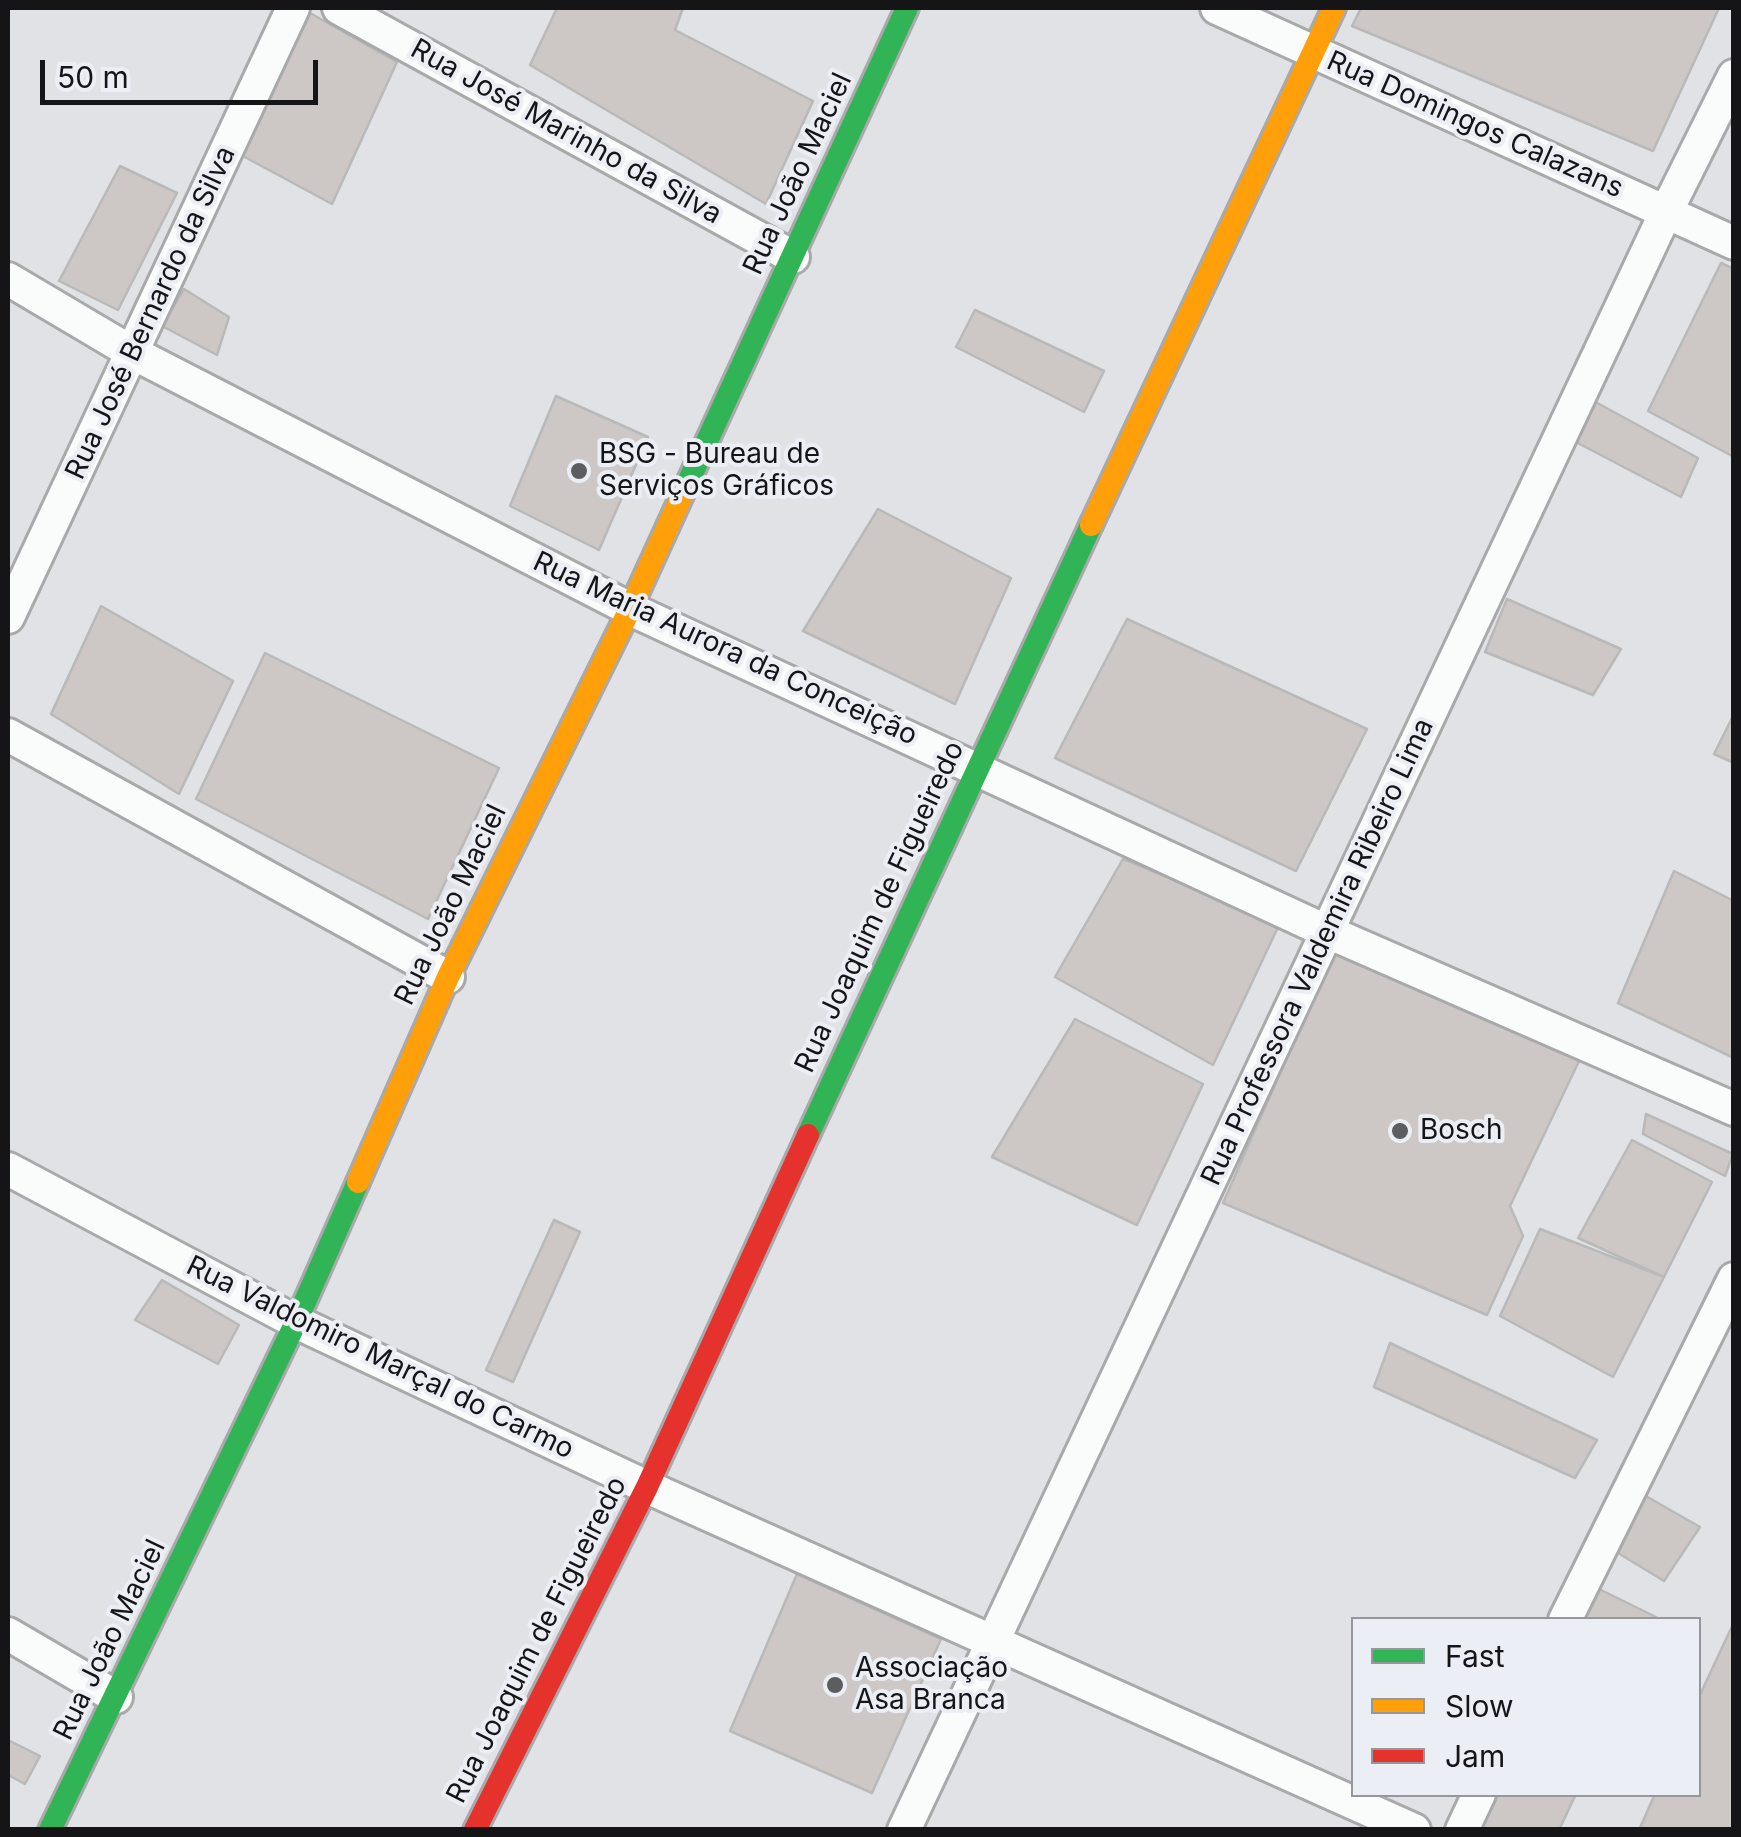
<!DOCTYPE html>
<meta charset="utf-8">
<style>
body{margin:0}
#map{position:relative;width:1741px;height:1837px;overflow:hidden;background:#e1e2e6;font-family:Inter,sans-serif}
canvas{display:block}
.frame{position:absolute;inset:0;border:10px solid #151518;pointer-events:none}
.legend{position:absolute;left:1351px;top:1617px;width:350px;height:180px;box-sizing:border-box;background:#eceef5;border:2px solid #96979d;margin:0;padding:12px 18px;list-style:none;font-size:30px;color:#151518}
.legend li{display:flex;align-items:center;gap:20px;height:50px}
.legend b{width:50px;border:2px solid #96979d}
.scale{position:absolute;left:40px;top:60px;width:278px;height:45px;box-sizing:border-box;border:5px solid #151518;border-top:0;padding-left:12px;font-size:30px;line-height:35px;white-space:nowrap;color:#151518;-webkit-text-stroke:8px #eceef5;paint-order:stroke}
</style>
<div id="map">
<canvas width="1741" height="1837"></canvas>
<div class="frame"></div>
<ul class="legend">
<li><b style="height:12px;background:#30b455"></b>Fast</li>
<li><b style="height:12px;background:#ff9f0a"></b>Slow</li>
<li><b style="height:12px;background:#e5322d"></b>Jam</li>
</ul>
<div class="scale">50 m</div>
</div>
<script>
const ctx = document.querySelector('canvas').getContext('2d');
ctx.lineJoin = 'round';
function fill(path, color) {
  ctx.fillStyle = color;
  ctx.fill(path, 'evenodd');
}
function trace(path, color, width, dash) {
  ctx.strokeStyle = color;
  ctx.lineWidth = width;
  ctx.lineCap = dash ? 'butt' : 'round';
  ctx.setLineDash(dash || []);
  ctx.stroke(path);
}
function write(font, color, halo, rows, align = 'center') {
  ctx.font = font + ' Inter,sans-serif';
  ctx.lineWidth = 8;
  ctx.setLineDash([]);
  ctx.textBaseline = 'middle';
  ctx.strokeStyle = halo;
  ctx.fillStyle = color;
  for (const [text, x, y, turn = 0] of rows) {
    ctx.save();
    ctx.translate(x, y);
    ctx.rotate((+turn || 0) * Math.PI / 180);
    ctx.textAlign = isNaN(turn) ? turn : align;
    if (halo) ctx.strokeText(text, 0, 0);
    ctx.fillText(text, 0, 0);
    ctx.restore();
  }
}
const building = new Path2D(`
 M557 8H683L675 30 813 101 766 204 530 65Z
 M1361 8H1719L1653 151 1352 26Z
 M310 13 397 62 332 204 241 155Z
 M120 166 177 193 118 310 59 281Z
 M1721 263 1734 269V457L1648 411Z
 M184 289 229 317 217 355 162 326Z
 M975 310 1104 371 1084 412 956 347Z
 M556 396 648 437 599 550 510 506Z
 M1590 399 1698 458 1681 497 1572 440Z
 M878 509 1011 578 955 704 803 631Z
 M1507 599 1621 649 1593 695 1485 652Z
 M101 606 233 681 179 794 51 714Z
 M1127 619 1367 729 1296 871 1055 758Z
 M265 653 499 768 428 919 196 799Z
 M1734 714V763L1714 754Z
 M1123 859 1280 923 1213 1065 1055 977Z
 M1674 871 1734 901V1058L1618 1003Z
 M1334 950 1580 1059 1510 1206 1523 1236 1487 1315 1223 1203Z
 M1075 1019 1203 1084 1137 1225 992 1157Z
 M1646 1114 1733 1154 1725 1176 1643 1134Z
 M1632 1140 1712 1182 1664 1277 1578 1238Z
 M554 1220 580 1232 513 1382 486 1370Z
 M1540 1229 1664 1277 1613 1377 1500 1316Z
 M162 1280 239 1325 218 1364 135 1320Z
 M1390 1343 1597 1440 1575 1478 1374 1387Z
 M1644 1495 1700 1527 1664 1581 1618 1553Z
 M797 1574 941 1639 872 1793 730 1731Z
 M1599 1589 1660 1619 1659 1620H1582Z
 M1734 1622V1830H1639L1655 1794H1698V1699Z
 M8 1740 40 1756 25 1784 8 1775Z
 M1497 1794H1576L1559 1830H1481Z`);
const street = new Path2D(`
 M339 8 793 257
 M1217 8 1734 243
 M8 279 133 353 630 609 1328 932 1734 1109
 M8 617 293 8
 M8 735 448 977
 M8 1169 296 1322 647 1487 1414 1830
 M1565 1620 1734 1279
 M8 1634 116 1697
 M904 1830 1666 212 1734 76
 M1462 1830 1479 1794`);
const fast = new Path2D(`
 M684 491 907 8
 M808 1135 1091 525
 M50 1830 296 1322 358 1182`);
const slow = new Path2D(`
 M1091 525 1334 8
 M358 1182 448 977 630 609 684 491`);
const jam = new Path2D(`
 M475 1830 647 1487 808 1135`);
const markers = [
 [579,471,10,"#5c5d60"],
 [1400,1131,10,"#5c5d60"],
 [835,1685,10,"#5c5d60"]
];
const streetNames = [
 ["Rua Domingos Calazans",1475,125,24],
 ["Rua José Marinho da Silva",566,132,29],
 ["Rua João Maciel",798,174,-65],
 ["Rua José Bernardo da Silva",151,313,-65],
 ["Rua Maria Aurora da Conceição",725,649,25],
 ["Rua João Maciel",451,905,-64],
 ["Rua Joaquim de Figueiredo",880,907,-65],
 ["Rua Professora Valdemira Ribeiro Lima",1318,952,-65],
 ["Rua Valdomiro Marçal do Carmo",380,1358,26],
 ["Rua João Maciel",110,1640,-64],
 ["Rua Joaquim de Figueiredo",537,1640,-63]
];
const poiNames = [
 ["BSG - Bureau de",599,455],
 ["Serviços Gráficos",599,487],
 ["Bosch",1420,1131],
 ["Associação",855,1669],
 ["Asa Branca",855,1701]
];
fill(building, '#cdc8c6');
trace(building, '#b9b9b9', 2.5);
trace(street, '#a9a9ac', 38);
trace(fast, '#a9a9ac', 28);
trace(slow, '#a9a9ac', 28);
trace(jam, '#a9a9ac', 28);
trace(street, '#fafbfb', 32);
trace(fast, '#30b455', 22);
trace(slow, '#ff9f0a', 22);
trace(jam, '#e5322d', 22);
for (const [x, y, r, color] of markers) {
  const dot = new Path2D();
  dot.arc(x, y, r, 0, 2 * Math.PI);
  ctx.fillStyle = color;
  ctx.fill(dot);
  trace(dot, '#eceef5', 4);
}
write('28px', '#151518', '#eceef5', streetNames);
write('28px', '#151518', '#eceef5', poiNames, 'left');
</script>
